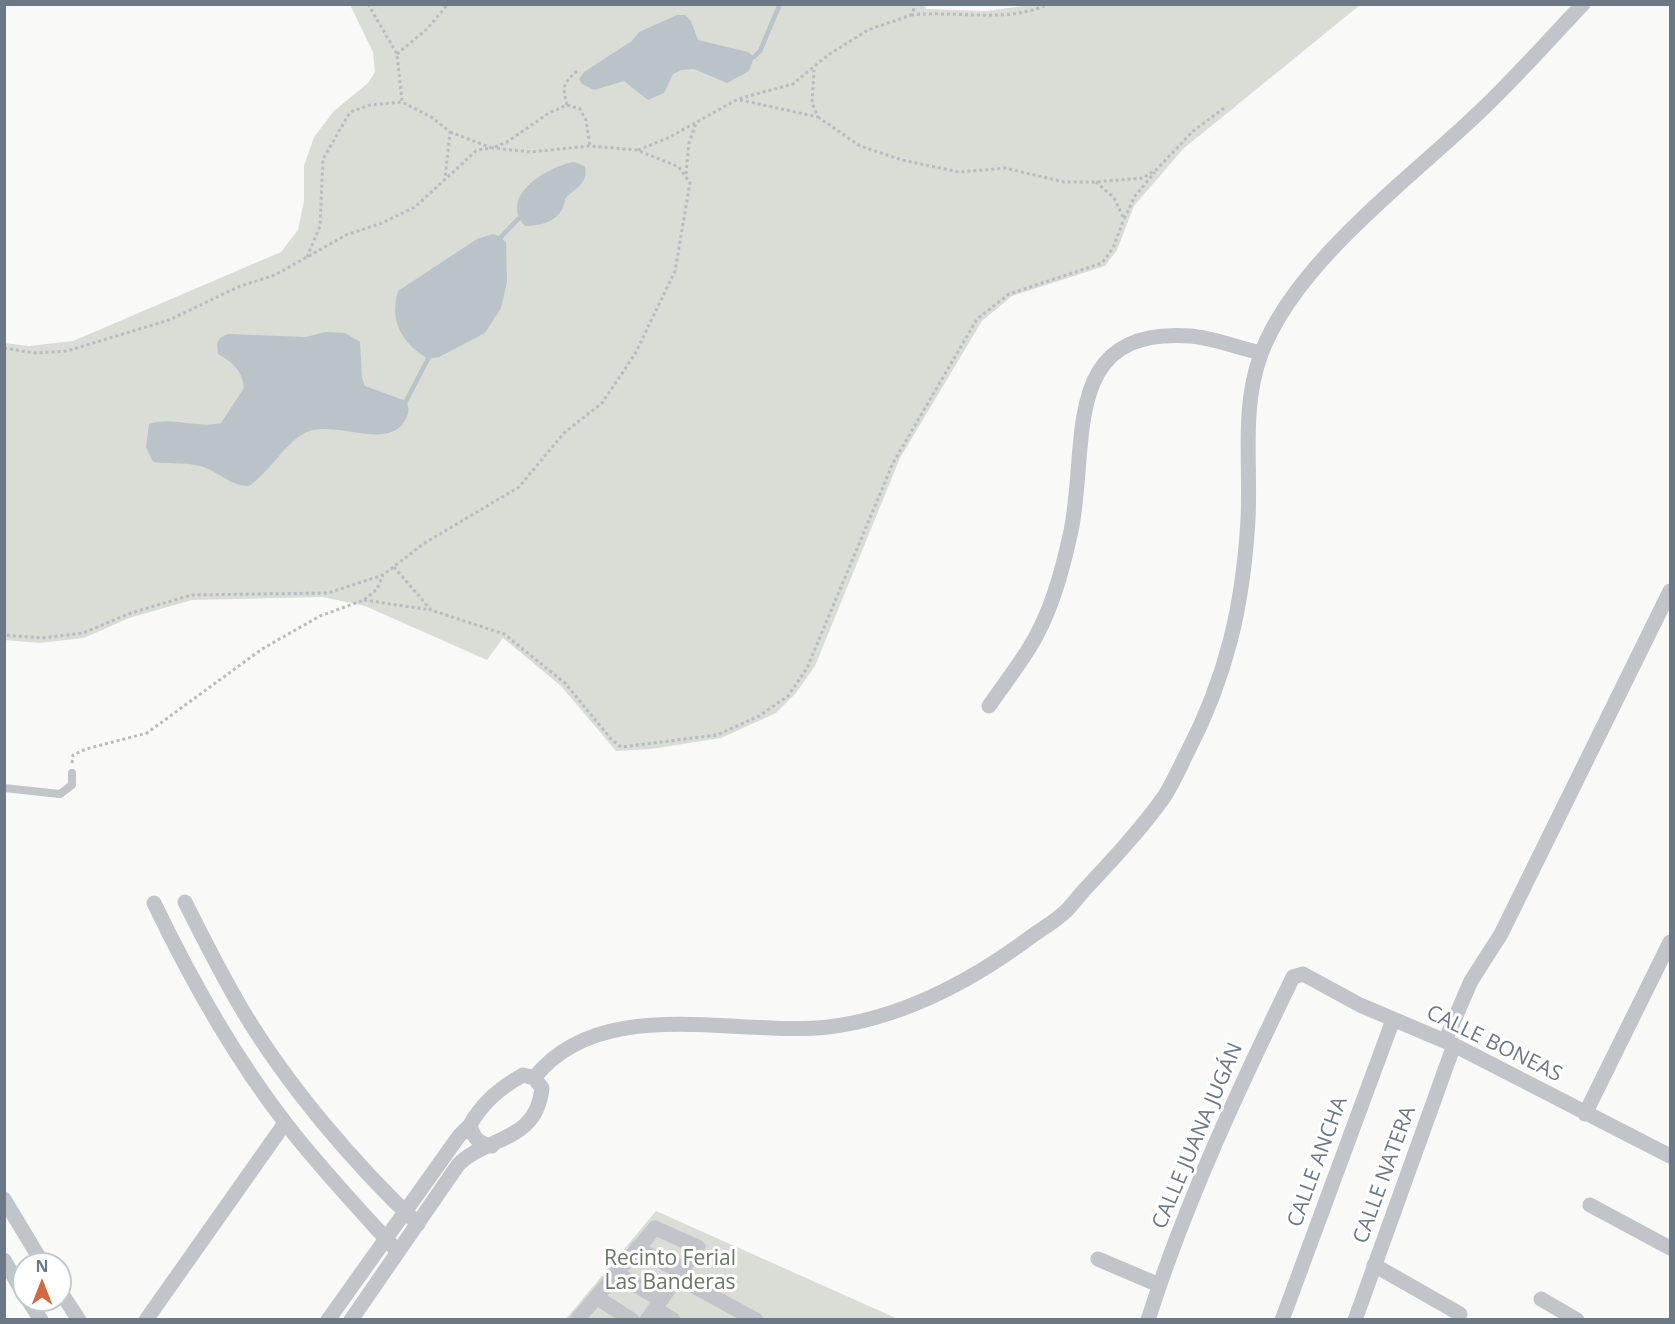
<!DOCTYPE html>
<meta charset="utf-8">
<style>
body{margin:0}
#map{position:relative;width:1675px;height:1324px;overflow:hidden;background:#f9f9f7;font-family:"Open Sans",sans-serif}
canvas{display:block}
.frame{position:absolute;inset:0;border:6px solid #6b7885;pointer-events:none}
.north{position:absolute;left:12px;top:1252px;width:60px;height:60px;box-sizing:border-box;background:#fff;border:2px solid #c4c9ce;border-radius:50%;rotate:0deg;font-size:16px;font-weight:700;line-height:24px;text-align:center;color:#6b7885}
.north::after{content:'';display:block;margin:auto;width:21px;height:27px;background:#d3673d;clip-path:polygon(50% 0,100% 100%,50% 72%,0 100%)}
</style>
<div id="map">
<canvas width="1675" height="1324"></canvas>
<div class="frame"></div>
<div class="north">N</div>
</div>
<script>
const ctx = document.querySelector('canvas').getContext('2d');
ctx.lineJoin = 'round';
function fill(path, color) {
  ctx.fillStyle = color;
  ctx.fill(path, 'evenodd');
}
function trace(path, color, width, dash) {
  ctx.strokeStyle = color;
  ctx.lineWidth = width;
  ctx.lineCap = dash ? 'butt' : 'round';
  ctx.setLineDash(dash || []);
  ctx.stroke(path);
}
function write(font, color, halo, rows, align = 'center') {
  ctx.font = font + ' "Open Sans",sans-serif';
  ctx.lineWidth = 6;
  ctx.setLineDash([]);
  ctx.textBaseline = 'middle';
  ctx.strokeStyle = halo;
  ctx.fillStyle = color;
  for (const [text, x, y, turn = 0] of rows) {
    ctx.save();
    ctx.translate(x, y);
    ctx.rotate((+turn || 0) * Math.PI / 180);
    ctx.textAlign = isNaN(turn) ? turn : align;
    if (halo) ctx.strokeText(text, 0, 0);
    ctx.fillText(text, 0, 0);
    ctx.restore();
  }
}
const green = new Path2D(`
 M925 4 926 9 986 11 1038 4 1360 5 1183 149 1134 206 1117 250 1105 266 1012 296 982 321 900 458 815 666 796 693 776 713 721 738 651 749 616 751 561 686 503 638 487 660 365 606 323 597 192 600 129 618 84 638 40 643 5 640 4 343 29 346 73 341 281 252 298 230 304 201V166L314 137 334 111 368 83 375 72 373 52 350 5Z
 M656 1211 898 1319 565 1320Z`);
const water = new Path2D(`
 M677 15H685L691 21 698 40 748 52 754 57 749 71 727 83 694 69 681 70 673 74 664 93 648 100 624 81 594 90 582 84 579 79 584 72 632 41 639 32Z
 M574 162 585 166C588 185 577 186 565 199 563 220 543 226 525 226 497 196 549 166 574 162Z
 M493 234 501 237 506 243 507 282 501 308 485 333 439 357 428 359C402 342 389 323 398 291L477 239Z
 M326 332 345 333 360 342 362 378 365 386 406 401C410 409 409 414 404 422 386 450 336 420 307 432 286 441 271 471 249 486 231 486 221 474 206 468 188 461 171 465 153 462L146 447 149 424C172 416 197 429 221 423L244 388C242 370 233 363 218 354L217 344 220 338 228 334 306 337Z`);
const stream = new Path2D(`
 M754 57 760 51 780 4
 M501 237 518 219
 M406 401 428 359`);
const path = new Path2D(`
 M368 4 397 54 402 102
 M911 15C956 10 1006 24 1049 4
 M397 54 427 29 448 4
 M740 100 818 117 812 103 814 70
 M567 105C562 87 563 83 577 71
 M818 117 860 146 902 160 959 172 1005 168 1064 182H1096L1143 178 1157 169 1192 132 1224 108
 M450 132 492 148 507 142 549 113 567 105 580 109 586 120 590 146
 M638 150 668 138 738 99 793 84 828 55 868 30 911 15 916 4
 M686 174 689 143 696 123
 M1096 182 1114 198 1124 219 1135 196 1155 172
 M307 257 320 226 323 159 350 112 370 105 402 102 433 118 450 132 445 178
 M4 348 34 353 67 351 169 320 238 287 275 275 346 235 382 223 415 207 477 150 492 148 530 152 590 146 637 150 679 167 690 183 675 271 635 354 602 403 564 433 519 487 423 544 383 575 328 593 191 595 131 613 83 633 42 638 4 635
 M394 567 431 610 504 634 565 683 611 739 621 747 717 735 759 716 788 696 807 668 893 463 977 319 1009 294 1102 263 1113 248 1124 219
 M364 600 431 610
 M72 763 73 755 86 749 147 733 262 649 320 616 364 600 377 589 383 575`);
const service = new Path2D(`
 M4 788 60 794 72 785V773`);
const minor = new Path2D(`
 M989 706C1002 687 1016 669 1028 650 1051 614 1062 572 1071 531 1089 443 1059 326 1191 336 1214 338 1238 348 1261 353
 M185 902C203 938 222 976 243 1011 288 1086 354 1164 418 1224
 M154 903C191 980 234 1057 287 1125 321 1169 360 1210 398 1252
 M1445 1041 1471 981 1501 934 1670 591
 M534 1078C601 993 735 1037 828 1027 903 1018 973 980 1032 936 1043 928 1056 921 1066 911 1074 903 1080 894 1088 886 1115 857 1141 829 1164 797 1173 783 1180 767 1187 753 1227 676 1243 605 1248 520 1251 464 1241 408 1261 354 1294 265 1404 183 1472 119 1511 83 1546 43 1583 4
 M1585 1114 1670 942
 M4 1199 43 1264
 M1590 1205 1670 1248
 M637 1248 681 1272
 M1098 1259 1159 1285
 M4 1260 24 1294
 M1374 1265 1460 1314
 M616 1273 661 1300
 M677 1277 756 1320
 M60 1291 79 1320
 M596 1297 632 1320
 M1541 1299 1577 1320
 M28 1300 41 1320
 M655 1309 673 1320
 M146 1320 285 1123
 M328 1320 459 1136 470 1125
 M351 1320 458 1165C487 1135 536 1144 542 1088L534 1078 523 1075C501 1087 482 1103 470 1125 474 1139 478 1143 492 1146
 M577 1320 655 1228 698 1247 647 1320
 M1148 1320C1186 1201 1239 1088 1293 977L1303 974 1360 1005 1454 1045 1670 1156
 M1282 1320 1393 1020
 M1355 1320 1454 1045`);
const streetNames = [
 ["CALLE BONEAS",1494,1044,26],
 ["CALLE JUANA JUGÁN",1198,1136,-67],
 ["CALLE ANCHA",1318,1162,-70],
 ["CALLE NATERA",1385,1175,-70]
];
const parkNames = [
 ["Recinto Ferial",670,1259],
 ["Las Banderas",670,1283]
];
fill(green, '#d9ddd6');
fill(water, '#bac3c7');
trace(stream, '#bac3c7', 4.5);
trace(path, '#b9bcbf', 3, [3, 3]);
trace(service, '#c1c4c8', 8);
trace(minor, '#c1c4c8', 15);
write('21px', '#6b7885', '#fff', streetNames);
write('21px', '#677865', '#fff', parkNames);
</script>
